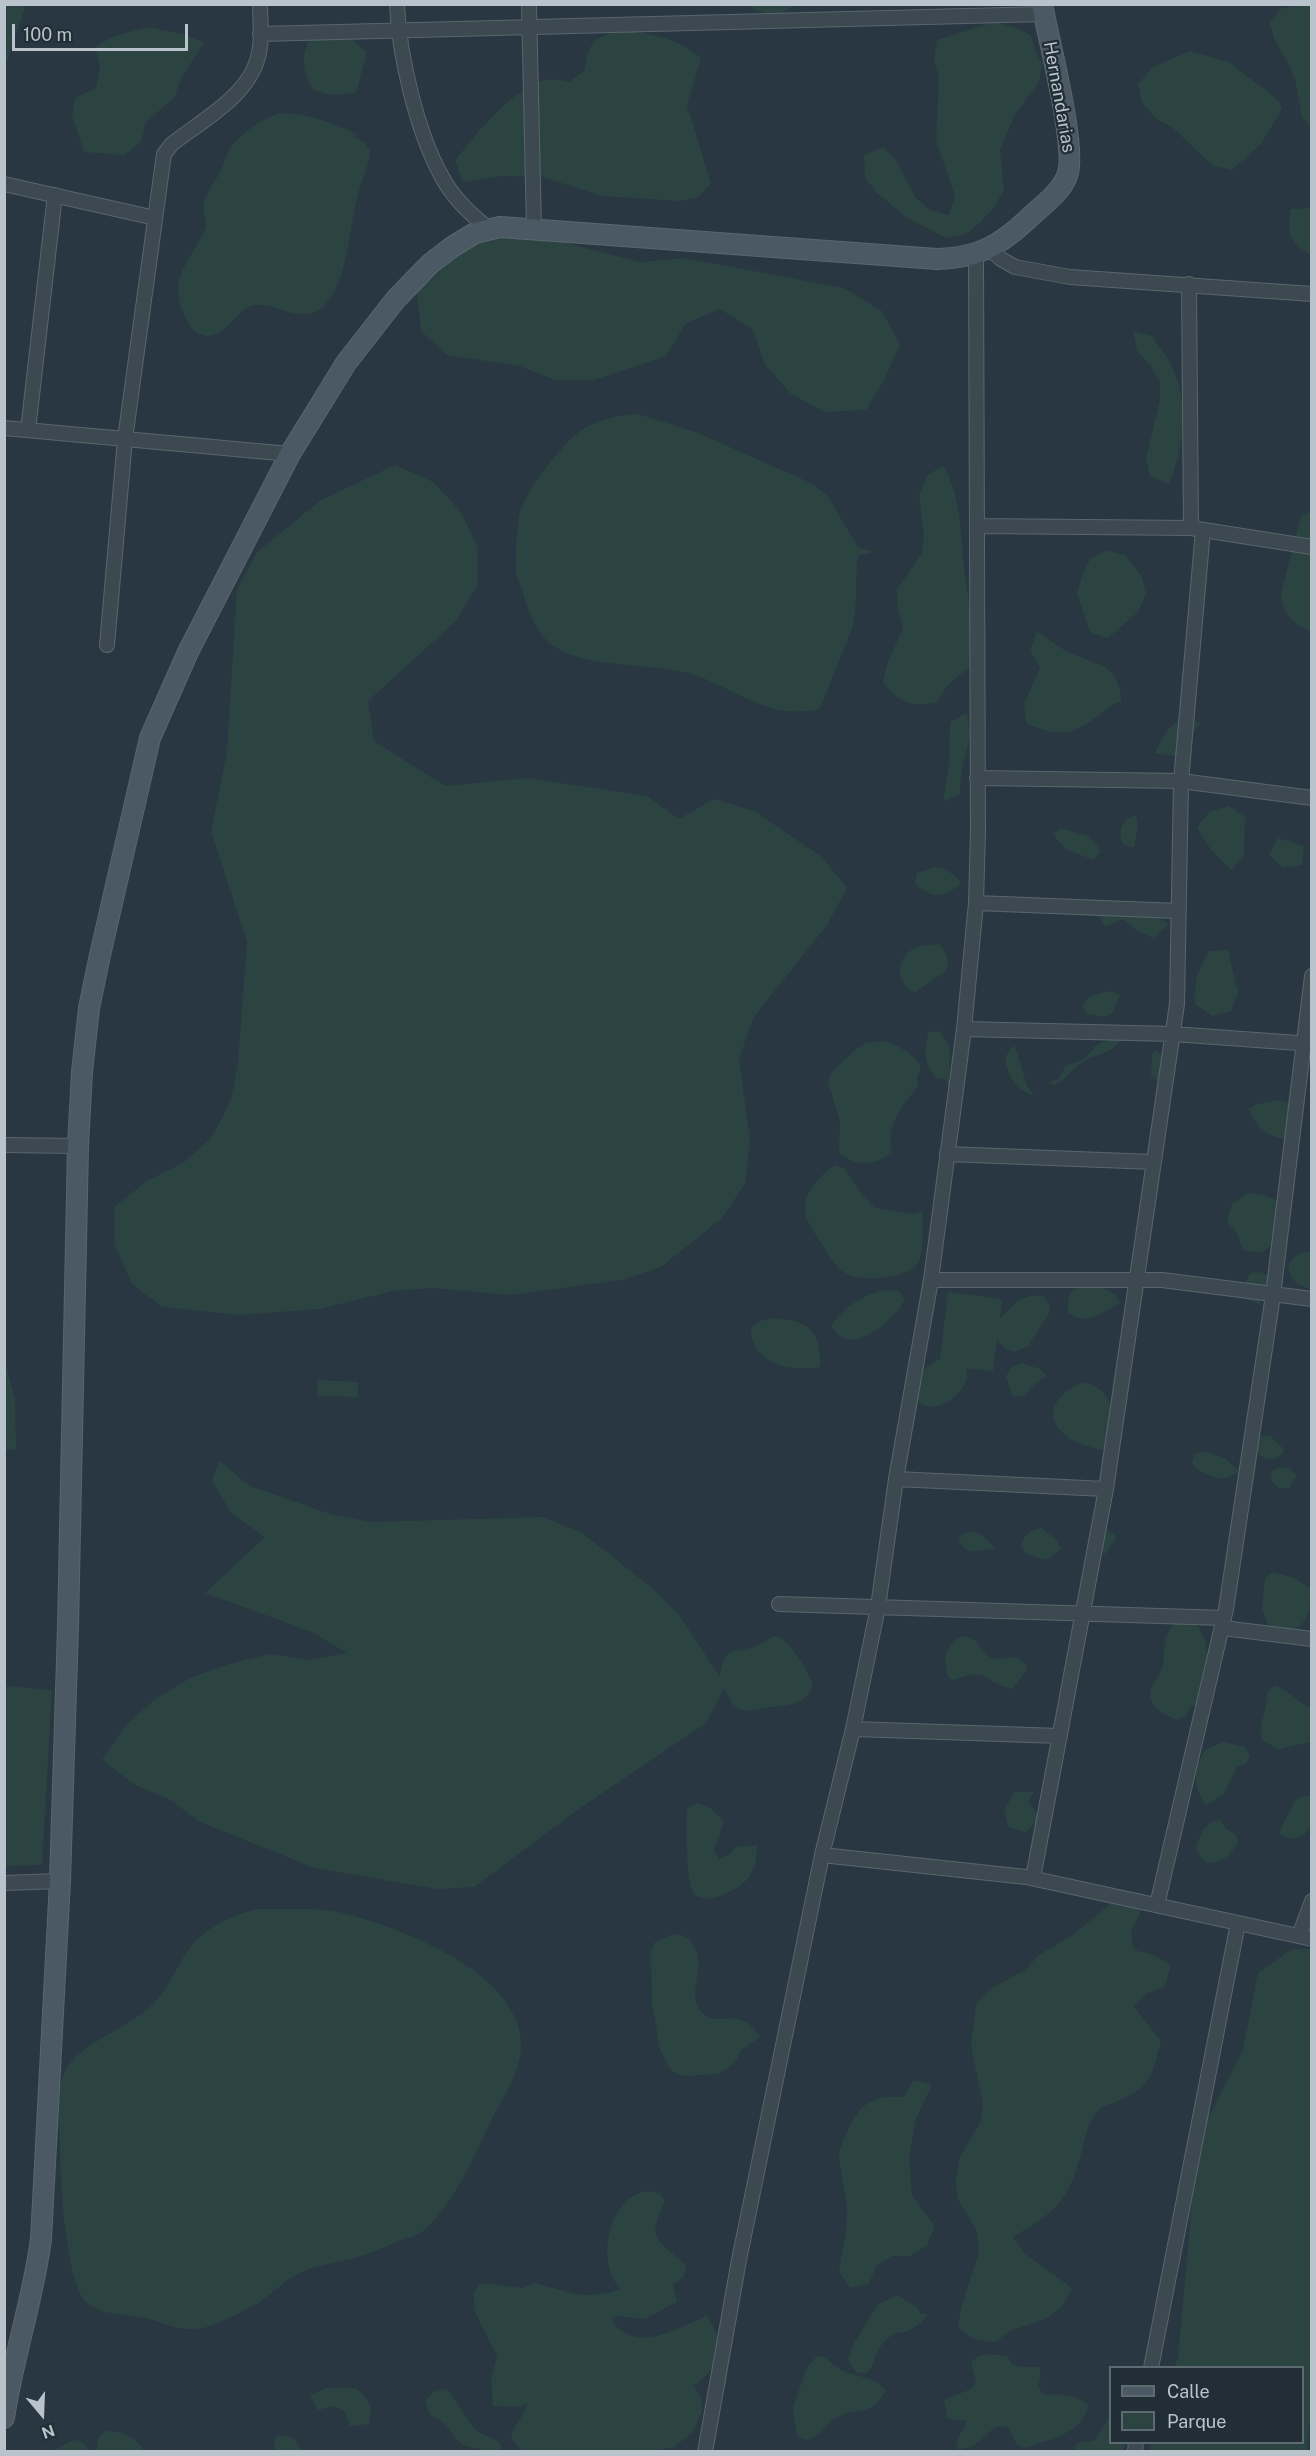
<!DOCTYPE html>
<style>
body{margin:0}
#map{position:relative;width:1316px;height:2456px;overflow:hidden;background:#283741;font-family:"Public Sans",sans-serif}
canvas{display:block}
.frame{position:absolute;inset:0;border:6px solid #b9c3cb;pointer-events:none}
.legend{position:absolute;left:1109px;top:2366px;width:195px;height:78px;box-sizing:border-box;background:#212e36;border:2px solid #5e6a72;margin:0;padding:8px 10px;list-style:none;font-size:18px;color:#b9c3cb}
.legend li{display:flex;align-items:center;gap:12px;height:30px}
.legend b{width:30px;border:2px solid #5e6a72}
.north{position:absolute;left:12px;top:2384px;width:60px;height:60px;-webkit-text-stroke:4px #212e36;paint-order:stroke;rotate:161deg;font-size:16px;font-weight:700;line-height:24px;text-align:center;color:#b9c3cb}
.north::after{content:'';display:block;margin:auto;width:21px;height:27px;background:#b9c3cb;clip-path:polygon(50% 0,100% 100%,50% 72%,0 100%)}
.scale{position:absolute;left:12px;top:24px;width:176px;height:27px;box-sizing:border-box;border:3px solid #b9c3cb;border-top:0;padding-left:8px;font-size:18px;line-height:21px;white-space:nowrap;color:#b9c3cb;-webkit-text-stroke:4px #212e36;paint-order:stroke}
</style>
<div id="map">
<canvas width="1316" height="2456"></canvas>
<div class="frame"></div>
<ul class="legend">
<li><b style="height:8px;background:#4a5964"></b>Calle</li>
<li><b style="height:16px;background:#2b4442"></b>Parque</li>
</ul>
<div class="north">N</div>
<div class="scale">100 m</div>
</div>
<script>
const ctx = document.querySelector('canvas').getContext('2d');
ctx.lineJoin = 'round';
function fill(path, color) {
  ctx.fillStyle = color;
  ctx.fill(path, 'evenodd');
}
function trace(path, color, width, dash) {
  ctx.strokeStyle = color;
  ctx.lineWidth = width;
  ctx.lineCap = dash ? 'butt' : 'round';
  ctx.setLineDash(dash || []);
  ctx.stroke(path);
}
function write(font, color, halo, rows, align = 'center') {
  ctx.font = font + ' "Public Sans",sans-serif';
  ctx.lineWidth = 4.5;
  ctx.setLineDash([]);
  ctx.textBaseline = 'middle';
  ctx.strokeStyle = halo;
  ctx.fillStyle = color;
  for (const [text, x, y, turn = 0] of rows) {
    ctx.save();
    ctx.translate(x, y);
    ctx.rotate((+turn || 0) * Math.PI / 180);
    ctx.textAlign = isNaN(turn) ? turn : align;
    if (halo) ctx.strokeText(text, 0, 0);
    ctx.fillText(text, 0, 0);
    ctx.restore();
  }
}
const green = new Path2D(`
 M5 4 26 5 5 67 4 5Z
 M749 5H795L777 16 757 11Z
 M1295 5H1311V127L1302 117 1295 79 1287 61 1275 41 1269 22 1282 8Z
 M994 22 1015 27 1031 36 1037 55 1043 63 1039 82 1015 114 1000 151 1004 190 994 207 981 222 966 234 946 238 907 218 877 193 865 178 864 155 883 147 896 160 915 197 930 210 949 215 955 196 936 141 939 79 934 59 937 40Z
 M148 27 187 35 204 43 181 78 175 97 146 122 141 142 124 155 84 152 72 115 76 97 96 88 100 67 95 48 111 37Z
 M622 30C655 35 675 37 701 58L687 105 711 183 699 197 680 201 602 196 542 177 502 176 463 182 455 161C474 136 514 86 546 80 553 78 562 81 569 82L585 70C588 41 595 37 622 30Z
 M330 33 351 39 367 52 356 93 332 95 313 90C301 67 301 58 311 35Z
 M1189 51 1229 62 1279 101 1282 109 1261 144 1232 170 1213 166 1173 128 1155 118 1142 102 1138 84 1152 68Z
 M280 113C309 114 331 122 357 134L355 137 364 142 370 150C369 168 361 181 357 198 349 228 347 306 309 314 290 318 265 297 247 308 232 317 217 348 195 331 189 327 186 319 183 312 168 276 192 260 205 229 209 221 201 211 204 203 207 191 215 181 221 171 224 164 226 156 229 150 240 133 262 119 280 113Z
 M1311 208H1312L1311 255C1289 242 1287 234 1291 209Z
 M518 231 641 262 684 258 844 288 882 311 900 345 884 380 866 410 825 412 791 394 765 365 753 330 720 309 686 323 666 356 594 380H556L519 366 447 355 421 331 417 292 480 235Z
 M1133 331 1152 336C1159 347 1169 359 1174 371 1189 408 1184 447 1169 484L1150 476 1146 458 1160 400V382L1150 365 1137 351Z
 M638 414 698 433 811 483 827 495 858 547 875 552 858 556C855 575 857 594 855 613 853 633 842 651 835 670 829 684 827 695 819 709 767 721 737 688 691 674 652 662 589 670 554 646 538 636 529 614 524 597 522 588 517 579 516 571 515 560 517 522 520 512 525 491 562 445 579 432 595 420 619 415 638 414Z
 M395 465 433 482 461 512 477 546V586L456 621 368 701 374 741 445 786 527 778 647 796 679 819 714 799 754 811 822 857 847 888 827 925 753 1018 739 1059 750 1141 745 1184 722 1218 661 1267 622 1280 509 1295 432 1288 393 1291 319 1309 239 1315 162 1307 132 1284 115 1246 114 1207 147 1181 183 1163 212 1137 231 1100 238 1062 247 942 211 831 227 751 237 589 257 552 321 500Z
 M943 465C964 500 960 542 966 582 969 608 975 633 977 660L947 686 936 703C909 706 900 704 883 682L887 664 903 628 898 609 897 589 921 555 924 536 919 495 927 476Z
 M1311 512V632C1294 623 1282 615 1281 594L1301 516Z
 M1106 550 1125 555 1141 575 1146 593 1138 612 1108 638 1090 632 1077 594 1082 576 1090 559Z
 M1037 632C1049 639 1060 649 1073 654 1104 668 1117 663 1122 702 1113 703 1109 707 1101 713 1073 736 1060 738 1026 723L1024 704 1040 668 1030 651Z
 M967 713 970 736 961 773 960 794 943 802 949 763 950 722Z
 M1176 721 1201 722 1176 756 1155 753 1163 736Z
 M1229 806 1245 817 1244 854 1232 870C1216 857 1206 845 1197 827L1210 811Z
 M1136 815 1138 824 1134 848 1124 845C1117 831 1121 820 1136 815Z
 M1061 828 1089 836 1101 851 1094 860 1065 849 1053 834Z
 M1278 838 1304 846 1302 865 1283 868 1269 855Z
 M936 867 946 869 962 882C946 897 931 901 915 883L917 873Z
 M1096 910 1152 914 1169 924 1153 938 1136 930 1123 919 1105 927Z
 M939 944C947 953 949 959 947 970L915 993C896 983 894 958 915 948 922 944 931 945 939 944Z
 M1228 950 1238 993 1231 1011 1212 1016 1196 1005C1193 981 1198 971 1209 951Z
 M1111 991 1120 995 1113 1013 1103 1017 1085 1013 1083 1005 1090 996Z
 M939 1031 950 1047 949 1088 945 1079 936 1078C924 1064 923 1049 929 1032Z
 M1111 1038 1120 1041C1110 1055 1094 1054 1081 1063 1072 1070 1065 1080 1054 1085L1049 1082 1059 1079 1065 1066 1083 1060 1097 1045Z
 M886 1041C901 1048 912 1052 921 1066L917 1078V1088C902 1105 885 1127 892 1151 878 1167 854 1166 839 1153L840 1121 828 1083 831 1073 856 1049 866 1043Z
 M1015 1046 1027 1086 1034 1095C1017 1092 1004 1072 1006 1056L1011 1048Z
 M1155 1050 1163 1055 1158 1081 1151 1075 1152 1055Z
 M1278 1100 1297 1105C1316 1148 1265 1150 1248 1109L1258 1104Z
 M835 1165 845 1169 861 1194 875 1208 915 1214 923 1211C922 1226 925 1247 919 1261 911 1279 862 1282 847 1274 835 1268 830 1256 823 1246 817 1236 805 1221 805 1209 804 1192 822 1173 835 1165Z
 M1248 1193 1266 1196 1285 1203 1278 1240 1262 1253 1243 1250 1236 1231 1227 1222 1232 1204Z
 M1303 1252H1311V1289C1297 1286 1290 1280 1288 1265L1294 1257Z
 M1261 1272 1269 1276 1264 1296 1259 1304 1247 1300C1242 1289 1244 1283 1251 1273Z
 M1097 1284 1115 1295 1120 1303C1101 1313 1087 1327 1068 1313 1066 1289 1076 1286 1097 1284Z
 M890 1290 899 1291 905 1299C894 1322 847 1361 831 1325 846 1306 865 1292 890 1290Z
 M948 1292 1002 1299 1000 1319C1013 1305 1023 1293 1043 1296L1050 1304 1049 1314 1031 1341 1030 1346 1013 1352 1003 1347 997 1339 993 1371 966 1368C973 1386 947 1408 930 1407 923 1406 918 1401 913 1396 913 1379 925 1365 940 1359Z
 M772 1318C808 1321 821 1328 820 1367 791 1372 750 1364 751 1327L760 1321Z
 M4 1358 15 1399 16 1449 5 1450Z
 M1021 1363 1040 1369 1047 1376 1037 1382 1022 1397 1012 1395 1006 1376 1012 1367Z
 M317 1380 358 1382V1397L317 1396Z
 M1083 1382C1122 1392 1111 1421 1103 1450 1057 1443 1028 1407 1083 1382Z
 M1270 1436 1285 1450C1274 1465 1258 1460 1253 1444L1259 1437Z
 M1204 1451 1224 1458 1239 1470C1227 1485 1202 1477 1192 1463L1195 1453Z
 M219 1461 250 1486 330 1514 371 1522 543 1517 582 1533 651 1587 679 1615 720 1677C724 1648 731 1653 754 1647 762 1645 767 1638 775 1636 789 1638 808 1671 813 1684 807 1707 784 1705 766 1708 756 1709 748 1714 738 1708 731 1704 728 1695 724 1689L706 1723 573 1813 474 1887 437 1889 314 1868 200 1822 169 1799 135 1785 102 1760 125 1726 154 1700 190 1678 229 1664 270 1654 310 1660 347 1653 312 1632 205 1593 265 1537 232 1514 212 1481Z
 M1279 1467 1289 1468 1297 1475 1289 1488H1279L1272 1482 1271 1472Z
 M1102 1525 1117 1537 1105 1554 1095 1555C1088 1546 1087 1540 1091 1528Z
 M1042 1528 1057 1541 1061 1549 1046 1560 1026 1554 1021 1546C1025 1534 1029 1530 1042 1528Z
 M974 1531 983 1536 997 1549C980 1548 971 1559 958 1541L964 1533Z
 M1273 1572 1295 1578 1311 1589C1311 1619 1303 1638 1268 1626L1262 1608 1265 1578Z
 M1193 1621C1216 1644 1206 1676 1199 1704L1190 1707 1186 1716 1177 1720C1167 1715 1152 1710 1150 1696 1149 1686 1158 1679 1161 1671 1168 1653 1159 1640 1175 1622Z
 M964 1636C981 1639 978 1651 990 1657 998 1661 1009 1656 1018 1658L1026 1665 1027 1670 1012 1689C980 1681 990 1667 953 1680L949 1678C942 1662 945 1641 964 1636Z
 M1274 1685C1289 1690 1297 1702 1311 1708V1742L1279 1749 1262 1740C1257 1723 1269 1710 1267 1693Z
 M4 1686 52 1690 42 1865 5 1866Z
 M1224 1742 1245 1747 1250 1755 1246 1764 1237 1767 1223 1795 1206 1805C1192 1786 1193 1768 1206 1749Z
 M1015 1792H1034L1028 1801 1040 1818 1026 1832 1008 1827 1004 1809Z
 M1305 1796H1311V1827C1302 1839 1293 1842 1280 1834 1282 1822 1291 1811 1296 1799Z
 M698 1803 709 1807 724 1821 714 1851 719 1859 729 1855 735 1847 757 1845C757 1856 756 1867 749 1877 741 1889 703 1909 693 1892 686 1880 686 1823 687 1808Z
 M1220 1819 1226 1829 1235 1834 1238 1842C1231 1855 1222 1863 1207 1863L1200 1857 1196 1848C1201 1833 1204 1823 1220 1819Z
 M1143 1893 1140 1913 1131 1931 1134 1950 1153 1955 1171 1965 1165 1987 1147 1993 1134 2007 1161 2041C1151 2076 1154 2084 1118 2101 1112 2104 1102 2106 1098 2111 1087 2123 1085 2139 1081 2154 1067 2204 1056 2211 1013 2237L1025 2254 1072 2288 1063 2305 1048 2318 1010 2331 995 2342 974 2339 958 2328 961 2308 979 2252 977 2231 957 2198 956 2179 960 2157 980 2123 983 2104 971 2046 976 2004 990 1989 1025 1970 1039 1955 1074 1934 1121 1895Z
 M259 1909C287 1909 316 1907 343 1913 401 1928 516 1971 521 2041 523 2070 501 2100 489 2125 474 2158 451 2208 423 2231 416 2237 406 2239 397 2242 384 2247 371 2253 358 2257 340 2262 321 2264 304 2271 286 2278 274 2293 258 2303 243 2312 224 2321 207 2327 186 2334 167 2324 146 2318 128 2314 100 2316 86 2302 65 2279 60 2177 60 2145 60 2125 55 2085 66 2069 83 2041 132 2027 155 2002 174 1982 181 1951 203 1934 221 1921 237 1913 259 1909Z
 M673 1934C684 1935 690 1937 695 1948 705 1971 689 1990 698 2007 713 2035 739 2000 760 2037L740 2051 736 2061 727 2069 717 2074 686 2076 677 2074 669 2068 660 2049 652 2004 651 1952 654 1943Z
 M1292 1949H1311L1312 2403 1307 2451 1149 2452 1152 2443 1302 2442V2368L1175 2367 1178 2357 1192 2203 1206 2122 1243 2050 1258 1973Z
 M913 2080 932 2084 916 2119 909 2157 912 2195 935 2226 927 2245 910 2256H892L876 2266 869 2284 850 2288 839 2272C842 2253 847 2232 847 2213 847 2194 841 2177 839 2158 839 2150 843 2139 847 2132 861 2103 871 2095 904 2097Z
 M649 2191 660 2193 665 2202C645 2241 659 2240 686 2265L684 2276 673 2285 677 2302 645 2319 618 2316 612 2321C637 2354 672 2330 703 2318L706 2313C710 2321 716 2330 718 2339 722 2358 708 2378 693 2386L701 2396 702 2411 693 2432 674 2447 653 2451H521L511 2438C513 2424 525 2417 527 2403L521 2407 493 2406 491 2380 497 2356 476 2314 473 2294 481 2283 523 2288 534 2283C571 2292 582 2301 621 2289 594 2262 609 2194 649 2191Z
 M897 2295 916 2306 921 2314H929C918 2326 911 2333 894 2333 889 2338 880 2345 877 2352 872 2363 874 2377 856 2372L848 2360 853 2345 878 2304Z
 M989 2354 1007 2356 1012 2364 1021 2367H1039L1041 2377 1038 2386 1043 2394C1061 2395 1075 2393 1088 2405 1084 2433 1049 2439 1027 2448L1017 2445 1008 2427 998 2426C981 2436 978 2450 956 2449L958 2439 967 2421 948 2419 944 2400 971 2389 976 2382 971 2362 979 2356Z
 M817 2356C827 2356 830 2363 838 2368 853 2378 875 2375 886 2391 869 2419 857 2406 837 2417 825 2424 821 2438 806 2440L797 2436 793 2408 807 2367Z
 M326 2388H356C370 2400 373 2405 369 2424L350 2426 344 2411 334 2406 318 2410 310 2396Z
 M447 2389C457 2402 465 2418 476 2430 484 2437 494 2436 501 2445V2451H480V2449C453 2444 461 2441 445 2425 441 2420 434 2417 429 2414L425 2401 433 2392Z
 M1110 2416V2442L1125 2443 1123 2451H1074L1076 2443 1094 2441Z
 M105 2431C122 2431 135 2436 144 2451H91L97 2449 98 2438Z
 M286 2435 295 2439 299 2447 305 2451H275V2437Z
 M73 2440 81 2441 90 2451H52Z`);
const street = new Path2D(`
 M397 4C399 56 417 132 442 177 453 198 470 214 488 228
 M529 4 534 230
 M260 34 1044 14
 M4 184 155 218
 M989 248 1001 259 1015 267 1070 277 1312 294
 M1189 284 1191 528
 M4 428 290 454
 M28 430 55 195
 M977 526 1191 528 1312 547
 M107 645 125 439 164 154 172 144C205 118 255 93 260 47 262 33 260 18 260 4
 M977 778 1181 781 1312 798
 M976 903 1178 911
 M964 1029 1173 1034 1312 1044
 M4 1145 78 1146
 M947 1154 1154 1162
 M931 1280H1162L1312 1299
 M896 1479 1106 1489
 M779 1604 1224 1618
 M1223 1628 1312 1639
 M853 1729 1060 1736
 M822 1855 1026 1877 1312 1939
 M1033 1878 1106 1489 1177 1004 1181 781 1203 530
 M4 1883 60 1881
 M1157 1905 1226 1609 1273 1295 1312 976
 M1299 1936 1312 1901
 M1151 2368 1238 1923
 M705 2452 739 2260 822 1855 853 1729 878 1607 896 1479 931 1280 964 1029 976 903 978 832 976 255
 M1135 2452 1136 2442`);
const secondary = new Path2D(`
 M4 2418C13 2357 33 2300 41 2239L60 1881 68 1627 78 1146 82 1072 89 1008 100 955 150 738 188 652 290 454 346 363 396 299 430 264 452 247 475 233 500 227 937 259C976 258 998 247 1027 220 1040 207 1060 194 1067 176 1078 151 1048 38 1042 4`);
const streetNames = [
 ["Hernandarias",1059,97,80]
];
fill(green, '#2b4442');
trace(street, '#5a666e', 16);
trace(secondary, '#5a666e', 22);
trace(street, '#3c4951', 14);
trace(secondary, '#4a5964', 20);
write('18px', '#b9c3cb', '#212e36', streetNames);
</script>
